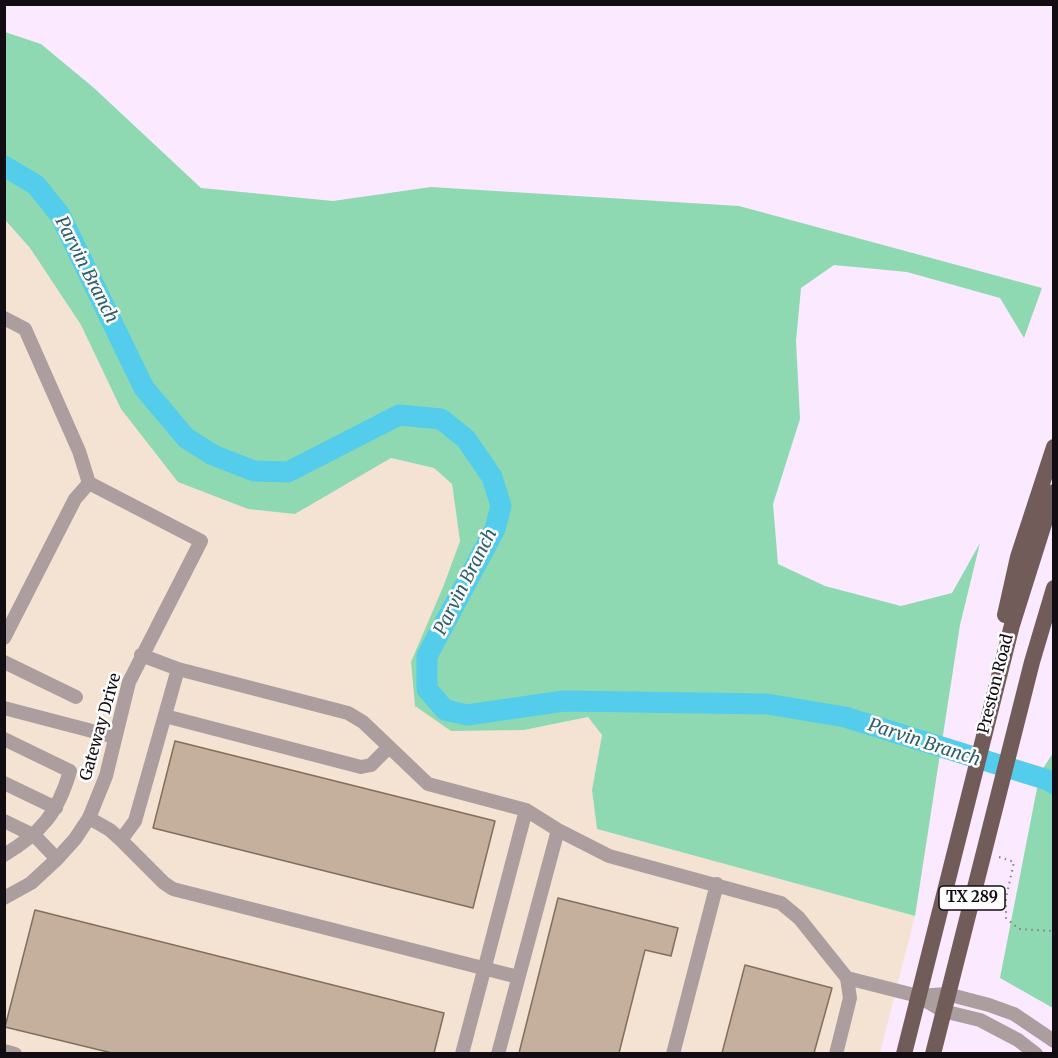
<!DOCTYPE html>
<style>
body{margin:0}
#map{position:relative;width:1058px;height:1058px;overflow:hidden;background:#fbe9ff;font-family:Merriweather,serif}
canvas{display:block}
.frame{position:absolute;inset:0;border:6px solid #120c13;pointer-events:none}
</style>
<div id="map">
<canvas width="1058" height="1058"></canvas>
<div class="frame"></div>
</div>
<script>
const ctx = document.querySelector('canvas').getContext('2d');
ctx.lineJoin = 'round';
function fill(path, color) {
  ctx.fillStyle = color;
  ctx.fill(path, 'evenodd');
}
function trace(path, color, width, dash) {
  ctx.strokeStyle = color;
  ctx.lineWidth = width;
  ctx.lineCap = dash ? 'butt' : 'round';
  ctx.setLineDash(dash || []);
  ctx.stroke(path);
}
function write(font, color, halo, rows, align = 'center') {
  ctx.font = font + ' Merriweather,serif';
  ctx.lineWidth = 5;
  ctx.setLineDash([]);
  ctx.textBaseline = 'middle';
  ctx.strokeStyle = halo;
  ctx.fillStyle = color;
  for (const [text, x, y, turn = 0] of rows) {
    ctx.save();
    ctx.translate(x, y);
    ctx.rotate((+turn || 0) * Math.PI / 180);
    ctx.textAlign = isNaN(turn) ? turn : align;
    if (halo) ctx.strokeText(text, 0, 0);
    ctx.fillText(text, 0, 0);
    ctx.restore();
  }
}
const industrial = new Path2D(`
 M4 220 30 248 81 325 121 409 295 514 391 458 434 468 452 484 460 541 443 586 524 730 588 717 602 735 592 790 597 829 915 916 880 1053H5Z`);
const green = new Path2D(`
 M5 32 41 44 94 88 201 188 333 201 431 187 739 206 1042 288 1024 338 1000 298 907 272 834 265 801 288 796 341 800 419 773 504 778 564 825 586 901 606 952 593 980 543 960 625 915 916 597 829 592 790 602 735 588 717 524 730 451 731 415 706 411 662 443 587 460 541 452 484 434 468 391 458 295 514 248 509 178 482 121 409 81 325 30 248 5 220Z
 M1053 753V1008L1000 978 1040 773Z`);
const river = new Path2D(`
 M4 166 36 185 60 215 144 388 186 438 213 455 254 471 288 472 399 415 441 419 466 439 492 477 501 506 495 529 427 656V689L445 710 467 715 564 701 767 704 845 717 1051 781 1054 784`);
const building = new Path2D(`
 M175 741 495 821 473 908 153 828Z
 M558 898 678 928 671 956 645 950 619 1053H519Z
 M35 910 444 1013 434 1053H112L5 1027Z
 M745 965 832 988 814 1053H722Z`);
const path = new Path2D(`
 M999 857 1014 862 1006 898V918L1019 929 1054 931`);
const minor = new Path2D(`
 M4 318 25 329 79 451 89 483 201 541 129 682 106 776 89 818 75 839 57 859 31 883 4 898
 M4 638 75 499 89 483
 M141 655 178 669 348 713 363 722 428 784 526 810 558 830 498 1054
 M4 662 76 697
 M4 708 115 737
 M165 716 361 767 371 765 389 747
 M4 739 70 771C58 813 41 833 4 855
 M4 783 56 808
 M89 818 110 830 121 840 164 883 173 889 518 977
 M4 821 35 836 57 859
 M558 830 609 856 781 903 799 918 847 978 850 998 836 1054
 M121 840 135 821 178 669
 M847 978 918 996 943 1011 980 1020 1018 1040 1036 1054
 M918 996 947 994 989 1005 1014 1014 1054 1041
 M4 1051 15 1054
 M462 1054 526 810
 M673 1054 717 884`);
const major = new Path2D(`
 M1005 615 1018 557 1054 447
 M904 1054 1012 625 1054 492
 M933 1054 1032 662 1054 588`);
const shields = [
 [972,898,66]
];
const shieldNames = [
 ["TX 289",972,898]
];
const streetNames = [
 ["Preston Road",996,684,-76],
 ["Gateway Drive",101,727,-74]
];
const waterNames = [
 ["Parvin Branch",86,270,63],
 ["Parvin Branch",466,582,-63],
 ["Parvin Branch",924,743,18]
];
fill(industrial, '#f4e3d2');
fill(green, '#8ed9b1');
trace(river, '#53cdeb', 21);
fill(building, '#c4b09d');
trace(building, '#826f5e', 1.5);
trace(path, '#867a88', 2, [1.5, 4.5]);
trace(minor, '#ac9e9e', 14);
trace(major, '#725c5a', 16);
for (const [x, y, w] of shields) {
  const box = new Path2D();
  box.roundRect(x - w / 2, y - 12, w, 24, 4.5);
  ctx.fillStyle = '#fdfdfd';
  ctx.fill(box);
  trace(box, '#120c13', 1.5);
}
write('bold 15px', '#120c13', null, shieldNames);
write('16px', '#120c13', '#fdfdfd', streetNames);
write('italic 18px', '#2d606d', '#fdfdfd', waterNames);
</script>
